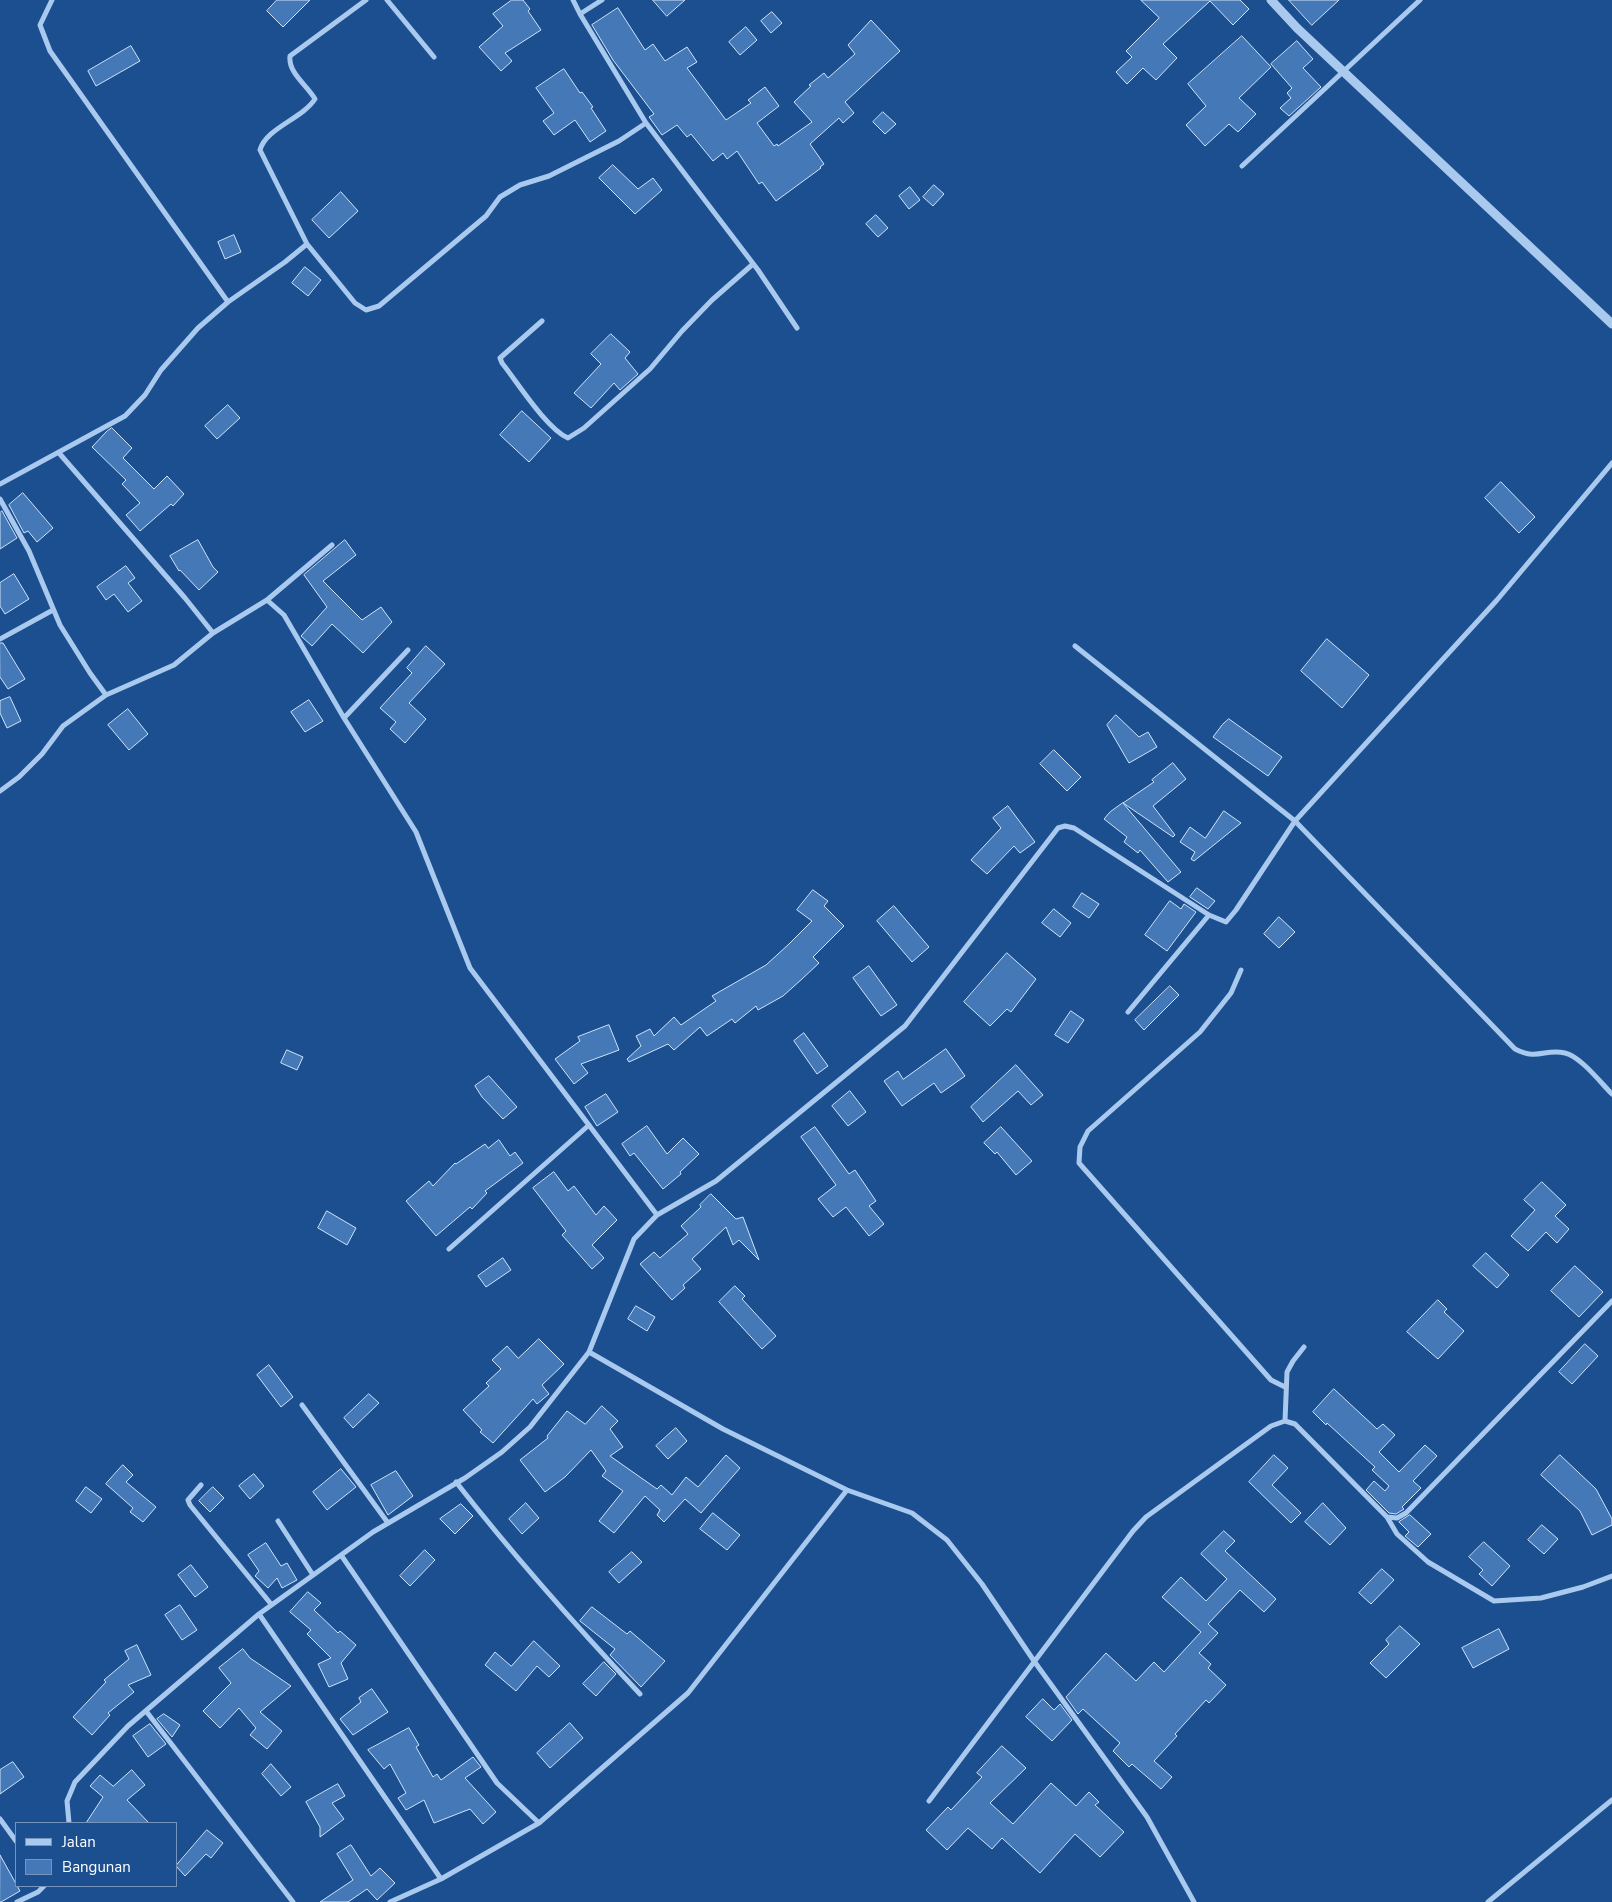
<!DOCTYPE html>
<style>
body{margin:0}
#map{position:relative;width:1612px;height:1902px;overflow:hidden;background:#1b4f8f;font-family:"Nunito Sans",sans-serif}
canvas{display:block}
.legend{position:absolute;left:15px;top:1822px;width:162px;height:65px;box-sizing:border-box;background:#1b4f8f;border:1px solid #7695bc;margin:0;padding:6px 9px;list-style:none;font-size:15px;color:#fff}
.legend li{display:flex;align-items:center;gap:10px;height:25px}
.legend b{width:25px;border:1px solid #7695bc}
</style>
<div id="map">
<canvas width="1612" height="1902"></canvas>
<ul class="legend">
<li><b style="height:6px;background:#a9c9ee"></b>Jalan</li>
<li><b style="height:14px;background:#4478b7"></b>Bangunan</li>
</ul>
</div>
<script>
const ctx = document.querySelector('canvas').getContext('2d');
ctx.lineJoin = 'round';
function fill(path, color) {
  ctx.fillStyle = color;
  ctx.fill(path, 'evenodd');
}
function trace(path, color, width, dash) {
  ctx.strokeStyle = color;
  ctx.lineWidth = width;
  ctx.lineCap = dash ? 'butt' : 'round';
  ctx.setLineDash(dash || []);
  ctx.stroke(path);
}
const building = new Path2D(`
 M277 0H310L283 27 267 11Z
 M512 0H523L530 9 528 11 541 30 505 53 512 61 501 71 479 47 503 26 493 14Z
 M653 0H685L667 16Z
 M1141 0H1240L1249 9 1233 25 1210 1 1163 44 1177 58 1156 80 1143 68 1127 84 1116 72 1132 57 1126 51 1159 18Z
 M1289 0H1339L1312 25Z
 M618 8 645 50 653 44 665 61 687 47 697 62 687 68 726 120 751 103 748 100 765 87 779 106 757 123 774 146 777 144 778 146 812 122 794 102 811 86 809 85 824 73 828 78 855 54 848 45 871 20 900 51 845 102 854 113 843 123 839 118 810 144 824 164 820 167 821 168 776 201 762 182 759 184 737 151 727 159 723 153 713 161 691 134 687 137 677 125 662 135 649 117 654 114 613 60 592 25Z
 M772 12 782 23 771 33 761 21Z
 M746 27 757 40 740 55 729 42Z
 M1242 36 1271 67 1239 98 1256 114 1238 132 1229 124 1205 146 1186 125 1206 106 1188 84Z
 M1297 41 1313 59 1303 68 1321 87 1289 116 1280 108 1291 98 1287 93 1292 88 1271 64Z
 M131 46 140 61 96 86 88 71Z
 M564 69 580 93 582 92 593 107 591 108 606 131 590 142 575 120 554 135 543 121 554 113 536 88Z
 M883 112 896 124 885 134 873 122Z
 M613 165 638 189 653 178 662 190 635 214 599 178Z
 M934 185 944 194 933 206 923 197Z
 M910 187 920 200 909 209 899 196Z
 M341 192 358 211 329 238 312 220Z
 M876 215 888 228 878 237 866 224Z
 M234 235 241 252 225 259 218 242Z
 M305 267 321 280 308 296 292 283Z
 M611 334 630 352 625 358 638 374 620 390 614 383 591 408 574 393 601 364 591 354Z
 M228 405 240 418 217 439 205 426Z
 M522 411 551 438 529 462 500 435Z
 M112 428 132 448 123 458 154 489 167 476 184 494 173 506 171 504 140 531 126 515 140 503 122 484 126 480 92 447 107 431Z
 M1501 482 1535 517 1519 533 1485 498Z
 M23 493 53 528 37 542 28 531 24 533 9 505Z
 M2 511 17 538 0 549V513Z
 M198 540 213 567 218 572 199 590 180 570 179 571 170 556Z
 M345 540 356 555 323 581 362 620 381 607 392 622 363 653 332 624 312 646 301 636 327 607 304 575Z
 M126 566 135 578 128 583 142 601 128 612 114 594 106 600 97 587Z
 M14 574 29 599 5 614 0 606V583Z
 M1327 639 1369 675 1342 708 1301 671Z
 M0 643H3L25 679 8 689 0 677Z
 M426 646 445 664 409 703 426 719 405 743 390 729 396 722 380 708 412 673 407 668Z
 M10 697 21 721 7 728 0 713V701Z
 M309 700 323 721 305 732 291 712Z
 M128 709 148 734 129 750 108 725Z
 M1116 715 1139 737 1148 732 1157 747 1129 763 1107 725Z
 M1229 719 1282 757 1268 776 1213 737 1222 725Z
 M1054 750 1081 777 1067 791 1040 764Z
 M1173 763 1186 779 1153 806 1175 835 1173 837 1123 803 1154 782 1152 780Z
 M1123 803 1181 872 1168 882 1140 850 1138 853 1124 842 1127 837 1104 819 1110 812Z
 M1008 806 1035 842 1020 853 1014 846 987 874 971 860 1001 828 993 818Z
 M1224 811 1241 823 1194 861 1191 859 1195 852 1180 842 1190 827 1205 838Z
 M1197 888 1215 901 1208 909 1190 897Z
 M813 890 828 901 824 906 844 926 813 957 819 963 802 979 783 996 758 1010 756 1006 735 1023 732 1019 707 1036 700 1027 674 1050 668 1044 629 1062 627 1059 641 1046 636 1036 650 1029 654 1036 674 1017 681 1025 716 1001 712 996 766 965 789 944 812 921 797 910Z
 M1082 893 1099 904 1089 918 1073 907Z
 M1170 901 1181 909 1184 904 1196 912 1167 951 1145 935Z
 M894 906 929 947 912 962 877 921Z
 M1054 909 1071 923 1060 937 1042 923Z
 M1279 917 1295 932 1279 948 1264 934Z
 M1007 953 1036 979 1011 1012 1007 1009 990 1026 964 1002Z
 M869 966 897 1005 881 1016 853 978Z
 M1170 986 1179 995 1144 1030 1135 1020Z
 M1071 1011 1084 1020 1068 1043 1055 1035Z
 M609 1025 619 1050 581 1064 588 1073 574 1084 555 1059 580 1041 578 1037Z
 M804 1033 828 1066 817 1074 794 1041Z
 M946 1049 965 1076 941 1093 934 1083 902 1106 884 1081 898 1071 903 1079Z
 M287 1050 303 1057 297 1070 281 1063Z
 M1016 1065 1043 1095 1031 1105 1018 1091 983 1122 971 1107Z
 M489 1076 517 1107 503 1119 482 1097 475 1086Z
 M850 1091 866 1112 848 1126 832 1106Z
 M606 1094 618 1112 597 1126 585 1107Z
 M647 1126 667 1154 683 1138 699 1154 680 1172 681 1174 663 1189 634 1153 630 1156 622 1144Z
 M815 1127 849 1174 855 1170 876 1201 869 1206 884 1224 869 1236 846 1207 833 1217 818 1199 836 1185 801 1137Z
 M1001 1127 1032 1161 1016 1175 997 1152 995 1154 984 1143Z
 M499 1140 510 1156 515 1152 523 1163 485 1191 487 1193 472 1209 470 1207 436 1236 406 1201 429 1181 433 1186 455 1163 456 1164 485 1144 488 1148Z
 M554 1172 568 1191 574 1186 596 1215 604 1206 617 1220 592 1245 604 1258 592 1269 562 1235 566 1231 533 1188Z
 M1542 1182 1566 1205 1555 1216 1569 1229 1557 1243 1546 1232 1528 1251 1511 1236 1535 1210 1524 1200Z
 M711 1194 736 1219 743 1217 759 1260 739 1240 733 1245 726 1227 692 1259 701 1269 683 1285 685 1288 672 1300 640 1264 654 1252 660 1258 688 1234 681 1226 701 1207 700 1205Z
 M327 1211 356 1228 347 1245 318 1228Z
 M1486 1253 1509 1275 1497 1288 1473 1266Z
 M503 1258 511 1270 486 1287 478 1276Z
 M1575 1266 1603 1292 1579 1317 1551 1291Z
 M735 1286 745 1296 742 1299 776 1336 762 1349 719 1302Z
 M1438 1300 1447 1309 1444 1312 1464 1331 1438 1359 1407 1332Z
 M636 1306 655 1317 647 1331 628 1319Z
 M539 1339 564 1364 542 1385 549 1394 537 1404 533 1399 493 1443 480 1432 482 1430 463 1410 489 1386 486 1383 501 1369 492 1360 507 1346 518 1358Z
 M1585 1344 1598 1356 1572 1384 1559 1372Z
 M269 1365 293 1397 281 1407 257 1375Z
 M1334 1389 1377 1429 1383 1424 1395 1435 1379 1452 1399 1472 1425 1445 1437 1456 1413 1481 1421 1488 1402 1507 1404 1509 1396 1514 1389 1513 1366 1490 1374 1481 1385 1491 1389 1486 1372 1470 1375 1467 1327 1423 1326 1425 1313 1412Z
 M369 1394 379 1403 353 1428 344 1418Z
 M602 1406 618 1421 610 1429 623 1447 610 1456 657 1489 661 1485 672 1495 686 1477 698 1487 726 1455 740 1468 701 1513 685 1499 664 1522 657 1515 660 1510 645 1496 614 1533 599 1521 623 1491 602 1476 606 1471 591 1450 565 1477 545 1492 520 1460 548 1438 547 1436 567 1411 585 1424Z
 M676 1428 687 1441 668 1459 656 1446Z
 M1274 1455 1288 1468 1272 1485 1301 1513 1291 1523 1249 1482Z
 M1560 1455 1596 1489 1612 1519V1525L1592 1535 1580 1511 1541 1475Z
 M123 1465 133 1475 126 1482 156 1507 143 1522 130 1512 133 1508 106 1484Z
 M341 1469 356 1487 327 1510 313 1492Z
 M396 1471 413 1496 388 1515 371 1485Z
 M254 1474 264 1486 250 1499 239 1486Z
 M86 1487 102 1499 91 1513 76 1501Z
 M213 1487 224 1498 210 1512 199 1501Z
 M526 1503 539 1518 522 1534 509 1519Z
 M1323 1503 1346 1528 1330 1545 1305 1522Z
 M461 1504 473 1516 455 1534 440 1519Z
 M713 1513 740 1535 727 1550 700 1529Z
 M1410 1515 1431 1534 1418 1547 1405 1536 1409 1532 1399 1522Z
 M1542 1525 1558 1539 1544 1554 1528 1540Z
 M1224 1531 1235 1541 1225 1551 1276 1599 1264 1612 1240 1590 1208 1624 1218 1633 1199 1653 1211 1664 1208 1668 1226 1685 1209 1703 1206 1700 1175 1734 1177 1736 1154 1761 1172 1777 1161 1789 1132 1764 1129 1767 1113 1751 1120 1743 1083 1709 1078 1714 1066 1697 1106 1653 1136 1681 1154 1662 1164 1672 1201 1632 1162 1597 1181 1577 1206 1601 1227 1579 1201 1554Z
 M1484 1542 1510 1566 1492 1586 1479 1574 1483 1570 1469 1557Z
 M266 1543 281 1566 287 1563 297 1580 282 1588 277 1578 268 1588 255 1576 259 1571 248 1555Z
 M425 1550 435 1560 410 1586 400 1576Z
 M632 1552 642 1562 619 1583 609 1572Z
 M191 1565 208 1587 195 1597 178 1575Z
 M1382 1569 1394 1580 1371 1604 1359 1593Z
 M308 1592 321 1603 314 1610 338 1633 340 1631 356 1645 341 1663 348 1679 329 1687 318 1664 331 1658 307 1634 311 1630 290 1612Z
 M180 1605 197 1630 182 1640 165 1615Z
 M592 1607 627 1634 630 1631 665 1661 641 1687 610 1655 615 1649 580 1621Z
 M1400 1626 1420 1644 1386 1678 1370 1663 1389 1644 1386 1640Z
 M1499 1629 1509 1649 1473 1668 1462 1648Z
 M534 1641 560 1666 549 1677 537 1666 516 1691 485 1665 495 1652 511 1666Z
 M137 1645 151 1675 128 1685 134 1692 108 1713 110 1715 92 1735 73 1717 106 1682 104 1680 129 1659 125 1651Z
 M243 1649 250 1658 291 1686 260 1712 282 1731 267 1749 250 1735 256 1728 239 1708 220 1728 203 1711 231 1683 219 1668Z
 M604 1662 616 1674 596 1696 583 1684Z
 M372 1689 388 1712 353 1735 340 1719 361 1702 359 1698Z
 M1043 1699 1054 1710 1060 1704 1072 1720 1052 1741 1026 1717Z
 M164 1714 180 1725 172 1737 157 1719Z
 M570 1723 583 1738 550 1768 537 1753Z
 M150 1724 166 1744 148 1757 133 1736Z
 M409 1728 419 1745 416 1747 433 1777 437 1774 441 1780 473 1757 481 1767 465 1778 496 1812 483 1824 470 1809 434 1823 424 1800 406 1810 398 1798 406 1793 390 1764 384 1769 368 1750Z
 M1002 1746 1026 1768 990 1803 1013 1824 1051 1783 1076 1806 1089 1792 1099 1802 1095 1805 1124 1832 1100 1857 1075 1834 1040 1873 1002 1838 992 1849 968 1828 947 1850 926 1830 948 1807 951 1810 982 1777 977 1773Z
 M13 1762 24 1777 0 1794V1770Z
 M271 1764 291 1787 281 1796 262 1774Z
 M132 1770 145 1785 127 1800 149 1823H86L103 1797 90 1786 100 1775 113 1786Z
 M338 1784 345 1796 332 1803 344 1819 320 1837V1827L306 1802Z
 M207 1830 223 1843 211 1858 206 1854 185 1876 176 1866Z
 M351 1845 371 1876 380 1868 395 1883 377 1900 367 1889 348 1902H320L353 1880 337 1854Z
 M0 1855 20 1891 1 1902H0Z`);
const minor = new Path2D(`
 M52 0 40 25 50 51 228 302
 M387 0 434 57
 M573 0 580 14 602 0
 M580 14 646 123 758 270 797 328
 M1242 166 1420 0
 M307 244 260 150C266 128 302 119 315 99 307 85 288 73 290 56L366 0
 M542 321 500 358 502 363C518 383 546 428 568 438L584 428 650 369 682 331 712 300 753 264
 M59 453 185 598 213 633
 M0 484 125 416 145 395 161 370 198 328 228 302 285 262 307 244 355 303 366 310 379 306 486 216 500 197 520 185 549 176 619 141 646 123
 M0 499 29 551 60 625 90 673 106 695 174 665 213 633 267 600 332 545
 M267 600 284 615 344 718 416 832 470 968 657 1215
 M0 639 53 610
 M1075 646 1295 821 1515 1049C1538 1061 1545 1048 1565 1053 1580 1056 1601 1083 1612 1094
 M344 718 408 650
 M0 791 19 777 42 754 63 726 106 695
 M1241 970 1231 993 1200 1032 1088 1131 1080 1147 1079 1163 1271 1380 1285 1387
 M1128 1012 1209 915
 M449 1249 589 1125
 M589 1352 723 1429 847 1490
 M302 1405 388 1523
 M1285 1421 1287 1372 1293 1361 1304 1347
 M456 1482C514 1556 576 1626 640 1694
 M201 1485 188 1500 190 1505 271 1604
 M1387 1517 1397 1518 1406 1513 1612 1301
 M278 1521 313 1575
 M341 1555 497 1783 539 1823
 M146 1711 293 1902
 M929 1801 1133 1531 1146 1517 1271 1426 1285 1421 1295 1424 1387 1517 1397 1534 1428 1562 1494 1601 1541 1598 1583 1587 1612 1576
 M0 1819 16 1841
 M69 1823 67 1801 75 1782 128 1726 259 1614
 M441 1879 259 1614 373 1532 465 1478 502 1452 530 1427 589 1352 634 1239 657 1215 716 1181 905 1026 1058 828 1065 826 1074 828 1209 915 1226 922 1236 910 1295 821 1497 600 1612 463
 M17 1902 38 1892 44 1886
 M390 1902 441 1879 539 1823 688 1693 847 1490 912 1513 947 1540 982 1584 1034 1661 1147 1817 1194 1902
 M1488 1902 1612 1800`);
const tertiary = new Path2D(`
 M1271 0 1297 28 1612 324`);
fill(building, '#4478b7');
trace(building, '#cfe3fa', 1);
trace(minor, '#a9c9ee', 5);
trace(tertiary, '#a9c9ee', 9);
</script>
